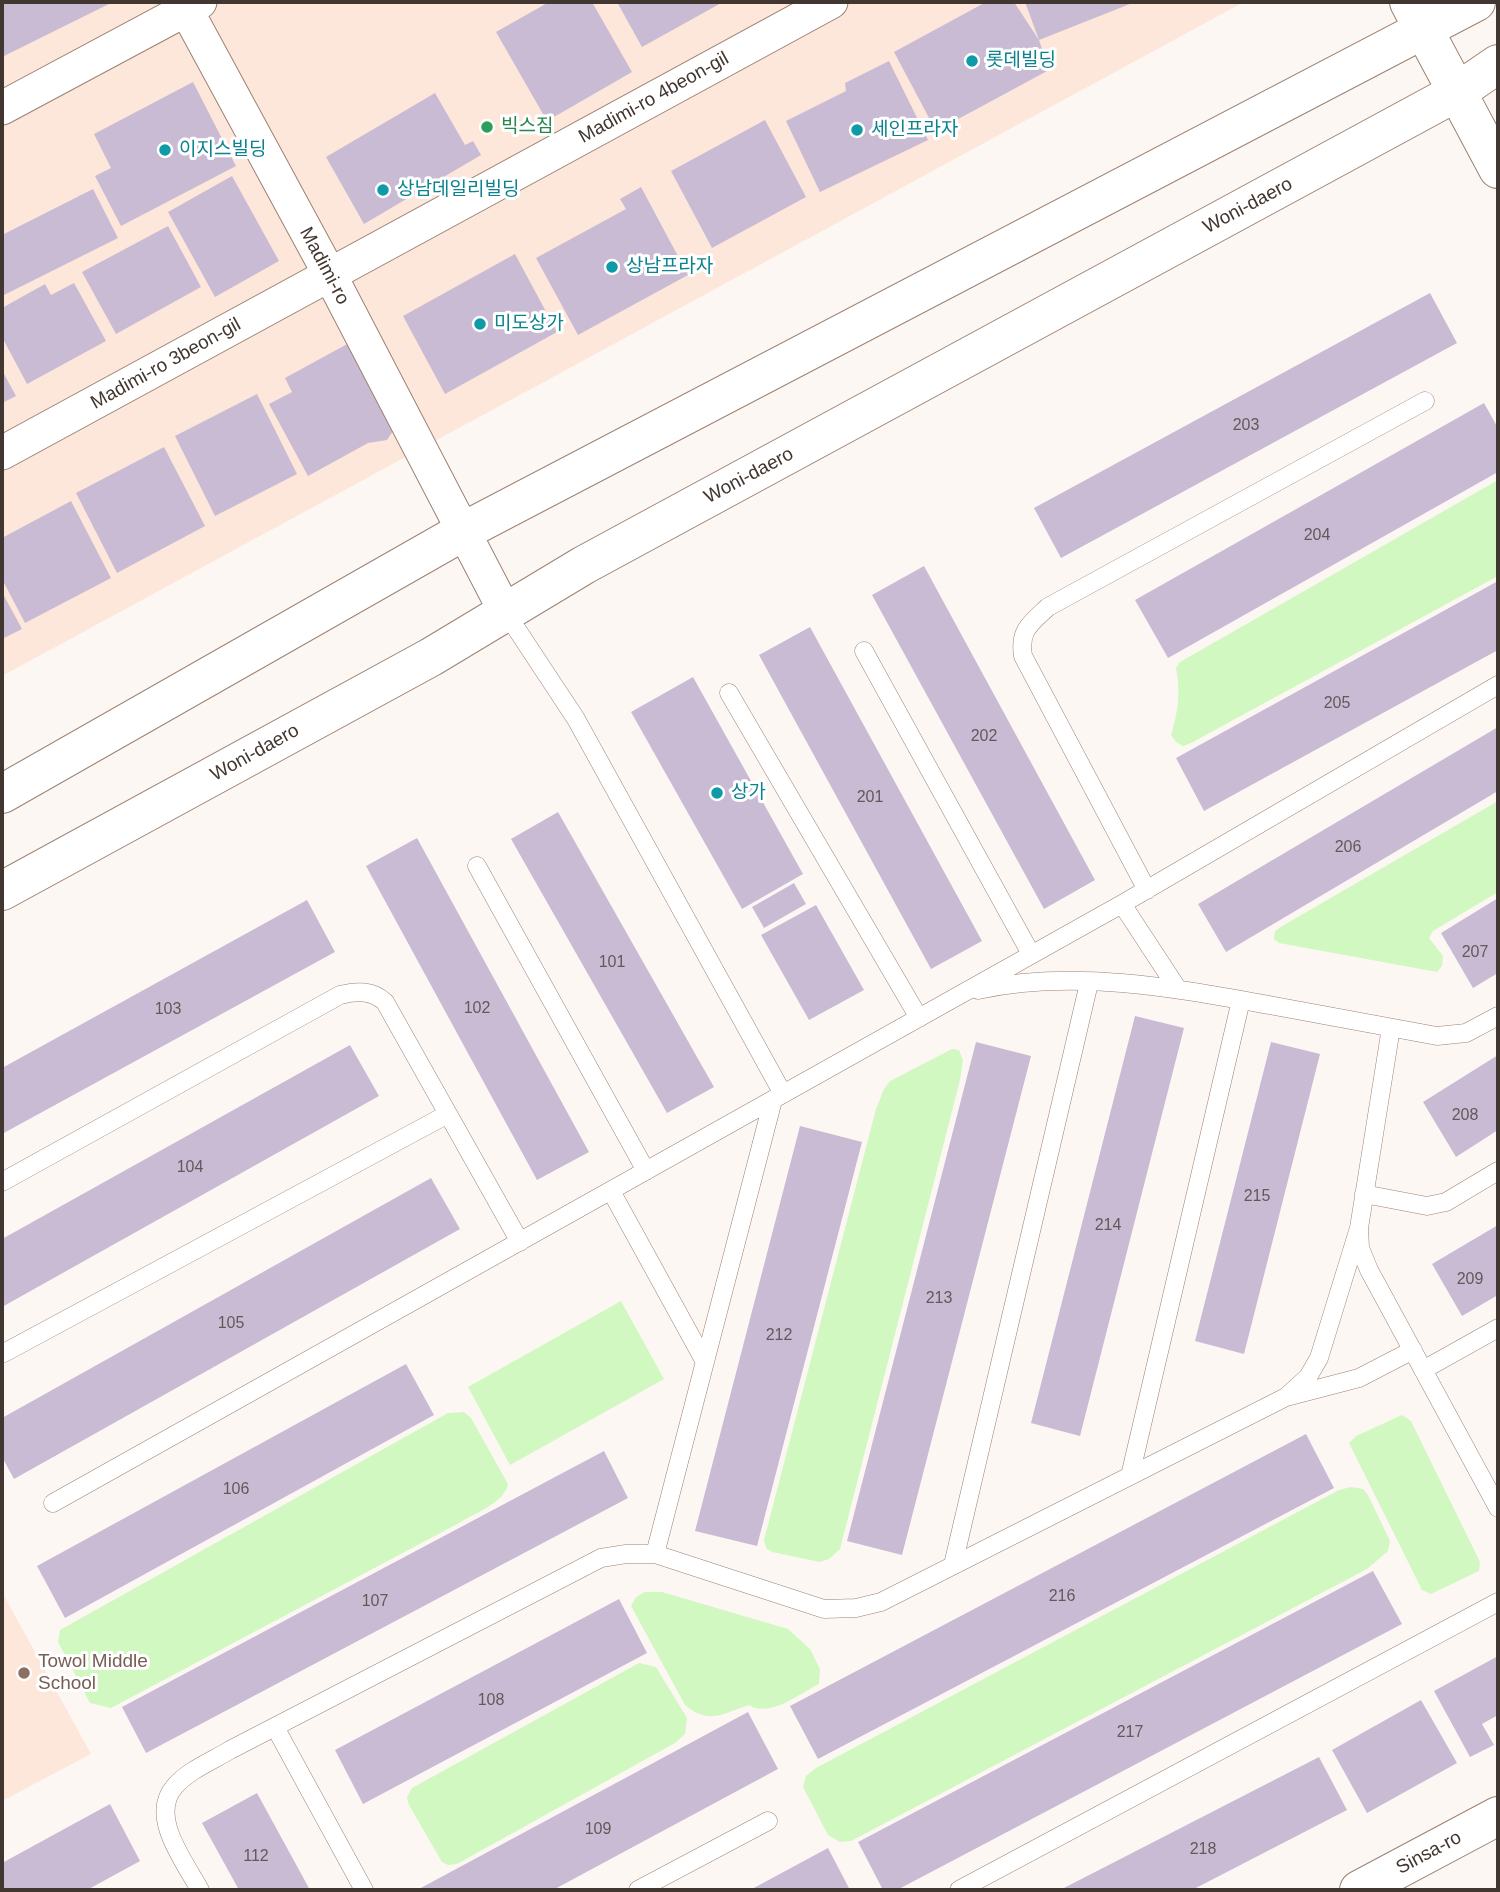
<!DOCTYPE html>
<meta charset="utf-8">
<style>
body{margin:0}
#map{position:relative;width:1500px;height:1892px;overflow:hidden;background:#fdf7f4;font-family:Arial,sans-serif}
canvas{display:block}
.frame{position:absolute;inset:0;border:4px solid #423730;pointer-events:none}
</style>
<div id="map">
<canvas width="1500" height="1892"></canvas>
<div class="frame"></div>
</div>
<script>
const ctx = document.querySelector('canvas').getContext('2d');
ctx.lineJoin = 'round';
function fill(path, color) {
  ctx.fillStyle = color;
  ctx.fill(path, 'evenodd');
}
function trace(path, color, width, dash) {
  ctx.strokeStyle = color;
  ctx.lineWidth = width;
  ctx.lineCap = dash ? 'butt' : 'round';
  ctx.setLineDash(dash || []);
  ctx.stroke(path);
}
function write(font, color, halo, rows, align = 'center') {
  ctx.font = font + ' Arial,"Noto Sans KR",sans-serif';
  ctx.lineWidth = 6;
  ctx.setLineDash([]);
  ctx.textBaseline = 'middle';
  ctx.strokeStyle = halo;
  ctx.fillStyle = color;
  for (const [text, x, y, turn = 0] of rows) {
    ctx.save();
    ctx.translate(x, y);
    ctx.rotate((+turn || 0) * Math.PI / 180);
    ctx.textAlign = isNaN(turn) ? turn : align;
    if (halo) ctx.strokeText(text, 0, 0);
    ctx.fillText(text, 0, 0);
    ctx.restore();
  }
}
const built = new Path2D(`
 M2 2H1244L2 676Z
 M2 1592 91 1754 2 1801Z`);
const green = new Path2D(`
 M1498 480V576L1191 743 1183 746 1176 742 1171 735C1178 712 1181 692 1176 668L1180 662Z
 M1498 801V892L1433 931 1429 938 1443 956 1442 966 1437 972 1279 943 1274 939 1275 931 1284 925Z
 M952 1049 959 1050 963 1060 960 1080 840 1549 829 1559 820 1562 772 1552 766 1548 764 1540 876 1109 884 1089 890 1081Z
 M621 1301 664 1379 510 1465 468 1387Z
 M464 1412 471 1418 508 1484C505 1502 477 1512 461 1522L111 1708 90 1703 58 1642 60 1630 448 1413Z
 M1402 1415 1411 1421 1480 1562 1479 1571 1431 1594 1422 1590 1349 1443 1356 1436Z
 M1351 1487 1363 1489 1368 1495 1390 1541 1388 1551 1367 1569 851 1841 840 1842 828 1835 803 1787 806 1776 816 1768 1339 1490Z
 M645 1592H662L788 1629 810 1649 820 1669 819 1684C799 1694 770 1718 749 1705 722 1714 709 1725 685 1705L631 1606 636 1597Z
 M639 1663 656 1667 687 1718 685 1734 675 1743 457 1864 448 1865 442 1862 409 1805 407 1797 412 1788Z`);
const building = new Path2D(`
 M2 2H113L2 57Z
 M549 2H592L632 72 547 121 496 32Z
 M617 2H723L642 47Z
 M986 2H1014L1039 40 1049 70 936 131 894 52Z
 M1025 2H1135L1039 40Z
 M889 61 928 140 820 192 786 121 846 91 845 83Z
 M193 82 236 166 121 226 95 176 111 168 94 134Z
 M435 93 465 145 473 141 481 155 364 224 326 157Z
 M765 120 806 197 712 248 671 171Z
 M232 176 279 261 215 297 168 212Z
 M641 187 688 275 578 335 536 258 626 209 620 199Z
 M93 189 118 238 2 296V235Z
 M168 226 201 287 116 334 82 272Z
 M515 254 557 332 445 394 403 316Z
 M74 283 106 341 27 384 2 337V308L45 284 51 295Z
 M1430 293 1457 343 1061 558 1034 508Z
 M349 343 393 431 387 440 368 443 308 476 269 404 292 392 285 378Z
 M2 370 16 396 2 403Z
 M257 394 297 474 215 516 175 436Z
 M1484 403 1498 428V472L1168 658 1135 600Z
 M164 447 205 526 117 573 76 493Z
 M71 501 111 578 25 623 2 579V538Z
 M924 566 1095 880 1044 909 872 595Z
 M1498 581V650L1204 811 1176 758Z
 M2 592 22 629 2 639Z
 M810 627 982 941 931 969 759 655Z
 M693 677 803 874 742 909 631 712Z
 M1498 727V791L1226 952 1198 904Z
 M558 812 714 1087 667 1113 511 839Z
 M417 838 589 1152 537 1180 366 866Z
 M794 883 806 904 764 928 752 907Z
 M1498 898V973L1473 988 1441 933Z
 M307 900 335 952 2 1134V1068Z
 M816 905 864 990 809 1020 761 935Z
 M1135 1016 1184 1028 1080 1436 1031 1423Z
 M976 1042 1031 1056 902 1555 847 1541Z
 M1271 1042 1320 1054 1244 1354 1195 1341Z
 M350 1045 379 1096 2 1307V1239Z
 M1498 1055V1130L1456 1157 1423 1102Z
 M800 1126 862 1142 757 1546 695 1531Z
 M431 1178 460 1229 14 1479 2 1457V1418Z
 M1498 1225V1295L1462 1316 1432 1264Z
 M406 1364 434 1415 65 1618 37 1566Z
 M1306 1434 1334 1488 818 1759 790 1706Z
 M604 1451 628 1498 146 1753 122 1707Z
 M1373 1571 1402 1624 897 1890H883L858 1842Z
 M619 1599 647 1653 363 1804 335 1750Z
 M1498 1656V1715L1482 1724 1494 1745 1470 1757 1434 1691Z
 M1421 1700 1457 1763 1367 1813 1332 1750Z
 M748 1712 778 1769 553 1890H417Z
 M1319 1757 1347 1810 1192 1890H1060Z
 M257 1793 310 1890H239L202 1823Z
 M110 1804 140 1861 87 1890H2V1863Z
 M828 1848 850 1890H750Z`);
const service = new Path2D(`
 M506 613 576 719 783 1094
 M864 651 1031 954
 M729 693 919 1018
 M477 866 646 1171
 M1147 890 1023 656C1019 630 1030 624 1048 607L1425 401
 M1122 904 1177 988
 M978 990C1074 969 1175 988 1269 1005 1325 1015 1381 1026 1437 1036L1466 1033 1498 1016
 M1391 1028 1359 1228 1360 1248 1369 1270 1498 1508
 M2 1182 340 995C357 991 372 990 385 1002L520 1242
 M611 1191 705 1362
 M1364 1194 1427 1206 1446 1202 1498 1171
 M2 1354 448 1114
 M1423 1370 1498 1328
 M1290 1396 1359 1378 1413 1350
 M1130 1476 1241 1000
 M53 1503 1122 904 1498 685
 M655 1554 773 1100
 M953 1565 1089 983
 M275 1727 364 1890
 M200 1890C185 1862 148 1816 175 1786 189 1770 212 1761 230 1750L601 1558 626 1554H655L824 1609 856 1608 881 1602 1286 1397 1308 1377 1319 1358 1359 1228
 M638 1890 768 1821
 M959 1890 1498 1602`);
const minor = new Path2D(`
 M182 2 330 275 506 613
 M2 108 200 2
 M2 453 831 2`);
const secondary = new Path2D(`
 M1409 2 1498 169
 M1359 1890 1498 1816`);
const primary = new Path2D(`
 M2 794 464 531 1476 2
 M2 891 431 657 584 565 1457 92 1498 64`);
const markers = [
 [972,61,7,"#0f9aa8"],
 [487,127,7,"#2e9e5b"],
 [857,130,7,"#0f9aa8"],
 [165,150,7,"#0f9aa8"],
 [383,190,7,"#0f9aa8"],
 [612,267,7,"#0f9aa8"],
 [480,324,7,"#0f9aa8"],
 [717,793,7,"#0f9aa8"],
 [24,1673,7,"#8d6e63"]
];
const numberNames = [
 ["203",1246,426],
 ["204",1317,536],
 ["205",1337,704],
 ["202",984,737],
 ["201",870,798],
 ["206",1348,848],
 ["207",1475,953],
 ["101",612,963],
 ["102",477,1009],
 ["103",168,1010],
 ["208",1465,1116],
 ["104",190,1168],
 ["215",1257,1197],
 ["214",1108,1226],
 ["209",1470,1280],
 ["213",939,1299],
 ["105",231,1324],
 ["212",779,1336],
 ["106",236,1490],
 ["216",1062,1597],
 ["107",375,1602],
 ["108",491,1701],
 ["217",1130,1733],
 ["109",598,1830],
 ["218",1203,1850],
 ["112",256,1857]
];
const cultureNames = [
 ["롯데빌딩",986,61],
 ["세인프라자",871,130],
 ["이지스빌딩",179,150],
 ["상남데일리빌딩",397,190],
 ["상남프라자",626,267],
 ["미도상가",494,324],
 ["상가",731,793]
];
const streetNames = [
 ["Madimi-ro 4beon-gil",654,98,-29],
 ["Woni-daero",1248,206,-28],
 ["Madimi-ro",324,266,62],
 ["Madimi-ro 3beon-gil",166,364,-29],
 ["Woni-daero",749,476,-28],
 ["Woni-daero",255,753,-29],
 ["Sinsa-ro",1429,1853,-28]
];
const leisureNames = [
 ["빅스짐",501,127]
];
const educationNames = [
 ["Towol Middle",38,1662],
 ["School",38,1684]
];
fill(built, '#fde7da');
fill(green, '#d1f8c1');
fill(building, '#cabbd5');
trace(service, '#9c8273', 19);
trace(minor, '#9c8273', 35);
trace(secondary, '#9c8273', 40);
trace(primary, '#9c8273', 40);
trace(service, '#fff', 18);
trace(minor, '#fff', 33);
trace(secondary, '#fff', 38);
trace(primary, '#fff', 38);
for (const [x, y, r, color] of markers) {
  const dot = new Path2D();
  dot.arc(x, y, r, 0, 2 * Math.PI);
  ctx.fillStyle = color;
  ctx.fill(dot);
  trace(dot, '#fff', 2.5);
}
write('16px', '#645859', null, numberNames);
write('19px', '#0d838f', '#fff', cultureNames, 'left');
write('19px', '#423730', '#fff', streetNames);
write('19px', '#27864d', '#fff', leisureNames, 'left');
write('19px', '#785e54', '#fff', educationNames, 'left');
</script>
